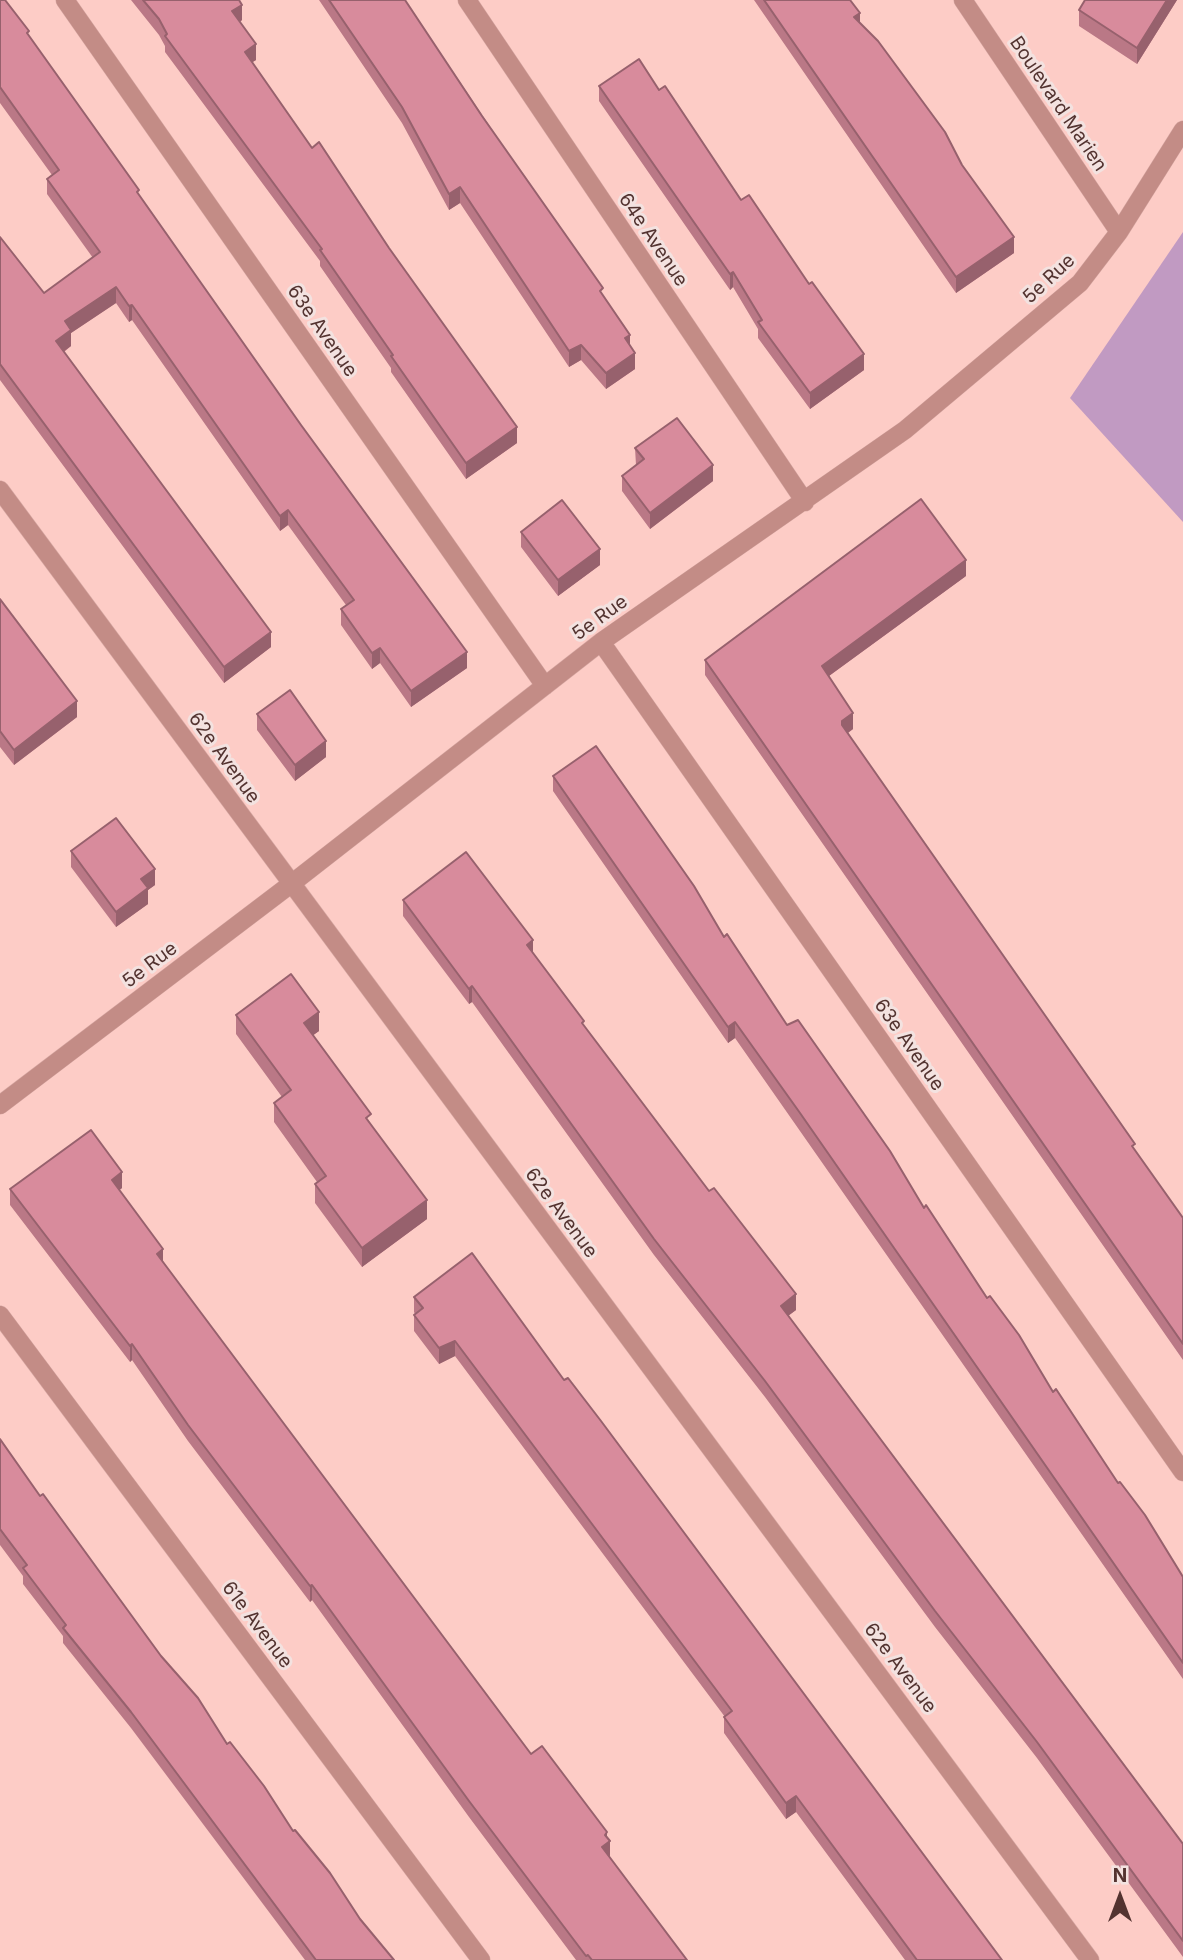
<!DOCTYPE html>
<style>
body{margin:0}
#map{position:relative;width:1183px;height:1960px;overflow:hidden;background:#fdccc6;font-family:Inter,sans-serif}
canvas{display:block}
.north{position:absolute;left:1085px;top:1862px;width:70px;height:70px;-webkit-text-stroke:5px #f3e2e0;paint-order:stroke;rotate:0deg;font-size:19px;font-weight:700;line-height:28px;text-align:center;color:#533330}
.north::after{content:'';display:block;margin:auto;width:24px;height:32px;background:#533330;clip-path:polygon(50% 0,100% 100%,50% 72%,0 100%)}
</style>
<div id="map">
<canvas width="1183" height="1960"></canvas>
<div class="north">N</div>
</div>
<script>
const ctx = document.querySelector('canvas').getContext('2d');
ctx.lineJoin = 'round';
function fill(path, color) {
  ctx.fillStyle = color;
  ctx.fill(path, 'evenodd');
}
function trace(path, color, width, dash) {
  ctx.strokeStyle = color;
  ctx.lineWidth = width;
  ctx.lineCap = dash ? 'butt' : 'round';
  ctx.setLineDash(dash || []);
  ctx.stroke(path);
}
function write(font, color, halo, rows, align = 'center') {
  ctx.font = font + ' Inter,sans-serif';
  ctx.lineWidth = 6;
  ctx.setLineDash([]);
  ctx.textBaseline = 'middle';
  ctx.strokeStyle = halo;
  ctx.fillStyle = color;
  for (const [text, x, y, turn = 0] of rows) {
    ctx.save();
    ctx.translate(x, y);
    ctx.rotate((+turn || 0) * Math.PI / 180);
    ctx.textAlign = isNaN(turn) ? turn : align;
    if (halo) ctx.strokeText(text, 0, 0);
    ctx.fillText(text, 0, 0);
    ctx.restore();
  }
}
const green = new Path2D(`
 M1183 232V522L1070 398Z`);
const street = new Path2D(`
 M65 0 545 686
 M467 0 805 502
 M963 0 1119 232
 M0 490 1090 1960
 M601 642 1183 1472
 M0 1105 291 884 601 642 905 430 1080 283 1119 232 1183 130
 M0 1315 481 1960`);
const wall = new Path2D(`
 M0 0 29 36 467 668 411 707 380 663 372 669 341 625V609L346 605 288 525 280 531 132 320 129 322 116 303 71 333V346L64 352 271 647 224 683 0 380V237L44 293 93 258 47 194V179L52 175 0 103Z
 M131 0H239L242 20 240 22 256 60 252 62 517 443 466 479 391 372V368L320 266V261L165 52V46L159 35Z
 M319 0H405L603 295 630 346 635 369 606 389 581 360 569 367 460 203 449 210 402 123Z
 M754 0H850L860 23 962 165 1014 253 956 293Z
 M1085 0H1177L1137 64 1079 26V10Z
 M599 86 659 90 864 370 810 409 758 338V329L733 287 730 290 599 101Z
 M635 448 713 481 650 529 622 491V476L636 465Z
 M521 532 600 565 558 596 521 547Z
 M966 576 829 676 853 729 848 733 1135 1151 1183 1218V1360L705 675V660Z
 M0 599 77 717 14 765 0 747Z
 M257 714 326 757 295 781 257 730Z
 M553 776 724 937 787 1025 924 1208 1118 1483 1183 1577V1679L735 1038 728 1043 553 791Z
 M71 851 155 885 148 890V904L116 927 71 867Z
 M403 900 533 953 584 1026 796 1310 788 1316 1183 1844V1957L1037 1758 935 1627 765 1397 654 1255 472 1002 469 1004 403 916Z
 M236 1015 319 1031 313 1035 371 1124 427 1219 362 1267 315 1203V1184L317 1182 274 1122V1103L282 1097 236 1034Z
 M122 1188 119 1190 163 1262 531 1754 607 1838 609 1857 687 1960H576L469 1817 312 1600 310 1602 188 1441 132 1360 130 1362 10 1205V1189Z
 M414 1297 564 1380 1002 1960H905L796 1812 786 1819 724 1733V1717H725L455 1356 439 1364 414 1331V1315L415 1314 414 1312Z
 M0 1439 40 1496 293 1831 360 1919 394 1960H305L131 1728 63 1643V1636L23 1584V1576L0 1545Z`);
const shadedWall = new Path2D(`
 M1167 0H1177L1137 64V48Z
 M242 5V20L232 27V11Z
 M860 13V29L854 17Z
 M256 44V60L245 67V52Z
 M460 187V203L449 210V194Z
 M1014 237V253L956 293V277Z
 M733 272V287L730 290V274Z
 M116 287V303L71 333V346L56 357V341L65 321Z
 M132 305V320L129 322V306Z
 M630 335V350L625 338Z
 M581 345V360L569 367V351Z
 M635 353V369L606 389V373Z
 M864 354V370L810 409V393Z
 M517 427V443L466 479V463Z
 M713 465V481L650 529V513Z
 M288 510V525L280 531V516Z
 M600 549V565L558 596V580Z
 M966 560V576L822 681V666Z
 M271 632V647L224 683V667Z
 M380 648V663L372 669V653Z
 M467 652V668L411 707V691Z
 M77 701V717L14 765V750Z
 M853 713V729L842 737V721Z
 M326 741V757L295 781V765Z
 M155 869V885L148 890V904L116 927V912L141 879Z
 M533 940V956L527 945Z
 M472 986V1002L469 1004V989Z
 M319 1012V1031L304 1042V1023Z
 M735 1022V1038L728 1043V1027Z
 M122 1172V1188L112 1196V1180Z
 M427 1200V1219L362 1267V1248Z
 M163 1249V1265L157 1254Z
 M796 1294V1310L781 1321V1306Z
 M455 1341V1356L439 1364V1348Z
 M132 1344V1360L130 1362V1346Z
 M312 1585V1600L310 1602V1586Z
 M796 1796V1812L786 1819V1803Z
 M607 1832V1843L610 1841V1857L602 1863V1847L605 1835Z`);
const building = new Path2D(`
 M0 0H5L29 31 27 33 139 190 137 192 301 425 467 652 411 691 380 648 372 653 341 609 354 600 288 510 280 516 132 305 129 306 116 287 65 321 71 330 56 341 271 632 224 667 0 364V237L44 293 100 252 47 179 59 170 0 87Z
 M143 0H239L242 5 232 11 256 44 245 52 312 148 319 142 389 248 517 427 466 463 391 356 393 355 320 250 322 249 165 36 167 34 159 19Z
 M329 0H405L482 116 603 288 600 291 630 335 625 338 635 353 606 373 581 345 569 351 460 187 449 194 402 107Z
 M764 0H850L860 13 854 17 878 41 945 132 962 165 1014 237 956 277Z
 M1085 0H1167L1137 48 1079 10Z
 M639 59 659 90 665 86 741 200 749 195 809 284 812 282 864 354 810 393 758 322 762 320 733 272 730 274 599 86Z
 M677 418 713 465 650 513 622 476 644 459 635 448Z
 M921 499 966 560 822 666 853 713 842 721V725L1135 1144 1132 1146 1183 1218V1344L705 660Z
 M562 500 600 549 558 580 521 532Z
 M0 599 77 701 14 750 0 731Z
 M290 690 326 741 295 765 257 714Z
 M596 746 694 886 724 937 727 934 787 1025 798 1020 890 1151 924 1208 926 1205 987 1298 990 1296 1019 1335 1053 1392 1056 1389 1118 1483 1120 1482 1145 1515 1183 1577V1663L800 1113 735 1022 728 1027 553 776Z
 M116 818 155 869 141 879 148 888 116 912 71 851Z
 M466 852 533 940 527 945 584 1021 582 1023 709 1191 714 1188 796 1294 781 1306 1183 1844V1941L1037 1742 935 1611 765 1381 654 1239 472 986 469 989 403 900Z
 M291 974 319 1012 304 1023 371 1114 366 1118 427 1200 362 1248 315 1184 326 1176 274 1103 291 1090 236 1015Z
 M91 1130 122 1172 112 1180 163 1249 157 1254 531 1754 542 1746 607 1832 605 1835 610 1841 602 1847 687 1960H592L588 1955 586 1956 469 1801 312 1585 310 1586 188 1425 132 1344 130 1346 10 1189Z
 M472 1253 564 1380 568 1378 601 1421 1002 1960H917L796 1796 786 1803 724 1717 732 1711 455 1341 439 1348 414 1315 423 1308 414 1297Z
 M0 1439 40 1496 43 1494 161 1656 198 1698 227 1744 230 1742 264 1786 293 1831 295 1830 330 1873 360 1919 394 1960H316L131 1712 63 1628 66 1625 23 1568 27 1565 0 1529Z`);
const streetNames = [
 ["Boulevard Marien",1058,104,56],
 ["64e Avenue",653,240,56],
 ["5e Rue",1049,279,-43],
 ["63e Avenue",322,331,55],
 ["5e Rue",600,618,-36],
 ["62e Avenue",224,758,54],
 ["5e Rue",150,965,-37],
 ["63e Avenue",909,1045,55],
 ["62e Avenue",561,1213,53],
 ["61e Avenue",257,1625,53],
 ["62e Avenue",900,1668,53]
];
fill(green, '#c19ac2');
trace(street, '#d8aaa5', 19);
trace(street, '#c38c86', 18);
fill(wall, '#ba7886');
fill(shadedWall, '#97616d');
fill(building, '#d88b9c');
trace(building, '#97616d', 2);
write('19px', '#533330', '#f3e2e0', streetNames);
</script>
